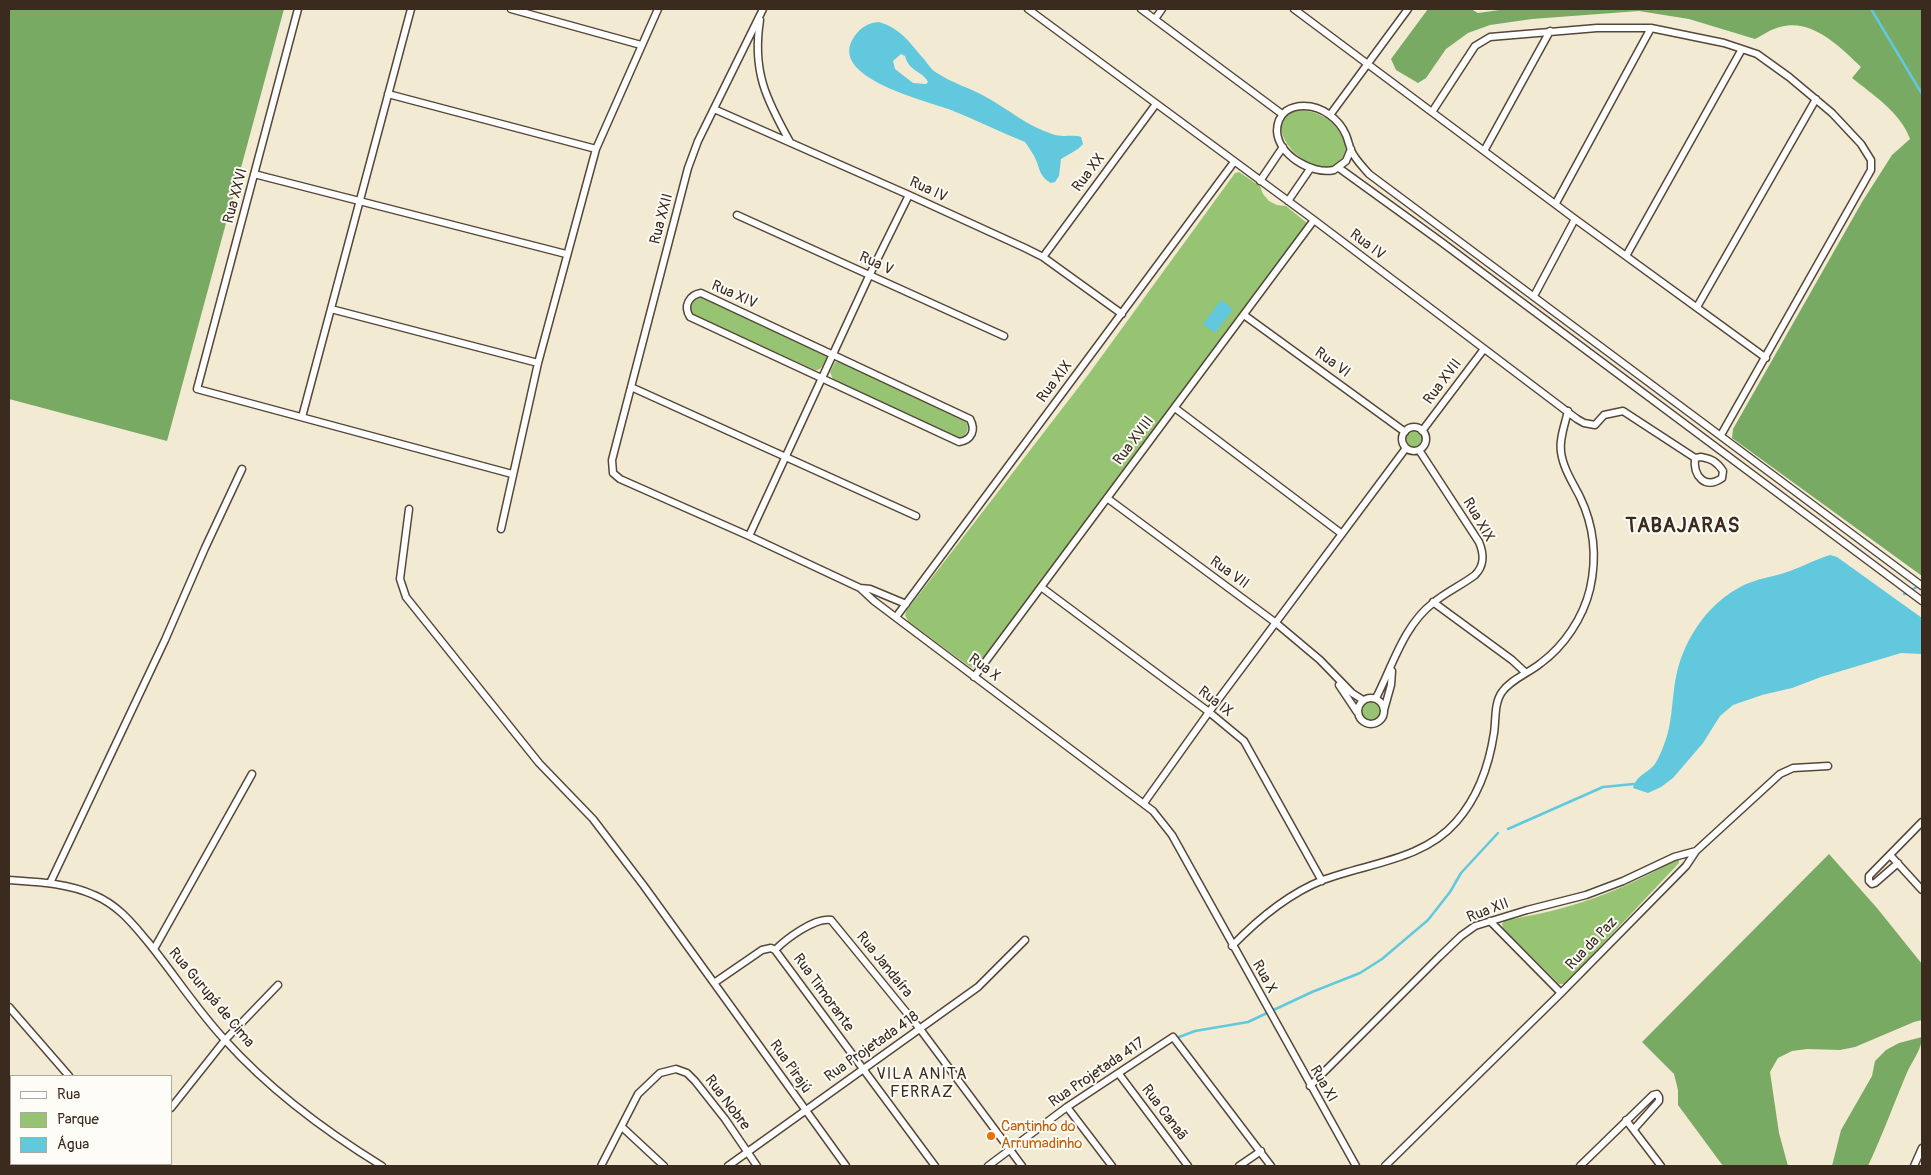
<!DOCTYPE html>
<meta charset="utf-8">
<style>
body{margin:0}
#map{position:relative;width:1931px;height:1175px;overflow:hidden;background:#f2ead2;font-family:Pangolin,sans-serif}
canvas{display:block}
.frame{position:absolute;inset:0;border:10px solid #3b2a1e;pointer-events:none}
.legend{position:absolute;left:10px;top:1075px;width:162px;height:90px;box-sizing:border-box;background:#fdfcf7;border:1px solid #afa8a0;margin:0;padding:6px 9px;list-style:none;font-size:15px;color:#3b2a1e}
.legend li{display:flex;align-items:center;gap:10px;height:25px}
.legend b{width:25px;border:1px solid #afa8a0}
</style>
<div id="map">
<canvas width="1931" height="1175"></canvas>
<div class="frame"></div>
<ul class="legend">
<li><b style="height:6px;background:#fff"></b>Rua</li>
<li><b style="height:14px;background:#97c472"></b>Parque</li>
<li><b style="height:14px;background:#61c8dd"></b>Água</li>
</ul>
</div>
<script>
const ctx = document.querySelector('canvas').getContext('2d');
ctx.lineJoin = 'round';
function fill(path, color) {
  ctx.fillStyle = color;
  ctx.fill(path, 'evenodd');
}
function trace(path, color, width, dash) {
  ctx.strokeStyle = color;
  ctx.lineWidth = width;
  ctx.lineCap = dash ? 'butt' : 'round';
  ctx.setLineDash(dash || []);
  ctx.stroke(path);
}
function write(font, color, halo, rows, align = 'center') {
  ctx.font = font + ' Pangolin,sans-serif';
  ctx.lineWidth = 4;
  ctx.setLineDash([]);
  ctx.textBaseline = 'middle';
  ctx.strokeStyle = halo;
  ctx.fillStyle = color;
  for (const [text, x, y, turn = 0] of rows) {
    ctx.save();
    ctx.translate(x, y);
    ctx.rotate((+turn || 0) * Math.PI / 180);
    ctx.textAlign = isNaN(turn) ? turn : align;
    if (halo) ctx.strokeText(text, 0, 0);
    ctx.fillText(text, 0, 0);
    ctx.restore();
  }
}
const green = new Path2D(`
 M1298 110C1321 110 1342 125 1346 149 1331 202 1246 124 1298 110Z
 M1239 172 1260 186 1263 194 1269 201 1277 205 1286 206 1307 223 1306 227 978 668 970 667 908 621 905 615 907 610 1088 375 1235 173Z
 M701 297 824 350 827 357 822 367 818 370H815L694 315C688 307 692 298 701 297Z
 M839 360 965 420C971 428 967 437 957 438L833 379 830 372 835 362Z
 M1404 439a10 10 0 1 1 20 0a10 10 0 1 1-20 0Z
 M1360 711a11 11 0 1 1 22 0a11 11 0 1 1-22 0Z
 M1676 859 1679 860V863L1565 984H1559L1503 928 1502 924 1505 920C1567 911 1623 891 1676 859Z`);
const forest = new Path2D(`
 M9 9H284L167 441 9 399Z
 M1428 9H1471L1478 13 1507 9 1539 10 1549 9H1922V576L1732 438 1733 429 1862 202 1892 155 1910 139C1901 113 1872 94 1852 78L1861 67C1840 47 1812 18 1780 27 1771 29 1763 35 1755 39L1689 19 1639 11 1532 19 1490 25 1468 33 1446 49 1426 78 1418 83 1396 70 1391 59Z
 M1829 854 1877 908 1922 964V1020L1914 1022 1855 1047 1840 1050 1807 1049 1792 1051 1778 1058 1770 1072 1779 1133 1788 1166H1723L1678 1105V1090L1674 1074 1642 1042Z
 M1922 1037C1922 1050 1911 1062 1906 1075 1893 1106 1882 1136 1868 1166H1832L1841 1130 1872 1076 1875 1061 1886 1050 1899 1043Z`);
const water = new Path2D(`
 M879 22C899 28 909 41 922 57 928 63 930 69 937 73 952 83 970 88 986 97 1008 109 1027 126 1052 134 1062 138 1072 134 1081 137L1083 144 1078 149 1061 159 1059 176 1055 182 1051 183C1040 177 1040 170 1036 160 1033 153 1029 148 1025 142 1000 132 976 120 951 110 928 101 826 78 854 37 861 27 868 23 879 22ZM901 54 905 56C909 72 923 71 928 82L926 84 913 83 895 69 893 61Z
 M1221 300 1233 309 1215 333 1203 324Z
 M1830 555 1837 557 1922 618V654L1901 653 1821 677 1792 688 1762 695 1733 705 1720 716 1703 743 1673 778 1661 787 1648 793 1633 788C1637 774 1647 774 1655 764 1660 756 1664 745 1667 736 1673 715 1672 693 1677 672 1686 636 1709 602 1744 585 1757 579 1771 577 1784 573 1800 568 1814 560 1830 555Z`);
const stream = new Path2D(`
 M1871 9 1922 94
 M1913 589 1917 587
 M1904 594H1905
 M1508 829 1603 787 1634 784
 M1179 1037 1195 1031 1248 1022 1312 992 1360 973 1382 959 1428 920 1450 892 1461 873 1498 833`);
const street = new Path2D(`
 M298 9 197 389 512 474
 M511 9 641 45
 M763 9 698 141 688 168 612 460 613 473 620 479 749 536 860 588 874 601 1153 811 1172 835 1356 1166
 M1028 9 1314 220 1577 419 1584 423 1595 425 1604 415 1623 411 1695 458
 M1141 9 1282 114
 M1294 9 1575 219 1766 358
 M1155 19 1162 9
 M760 20C752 71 766 99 790 142
 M388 94 596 149
 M714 109 909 195 1025 248 1043 257 1122 314
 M1432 112 1475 46 1490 37 1597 28H1651L1724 43 1757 54 1789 77 1832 113 1861 144 1871 160V170L1721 435
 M1330 115 1408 9
 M1351 149 1346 161 1334 170C1312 175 1278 155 1277 131 1277 122 1280 116 1286 111 1292 107 1297 106 1304 106 1322 106 1339 119 1346 135 1348 140 1349 145 1351 150 1354 158 1363 167 1369 174L1922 586
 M1484 151 1550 31
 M1339 168 1440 241 1922 601
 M254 174 566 254
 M1260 181 1283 147
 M1288 201 1310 169
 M1556 203 1651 28
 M737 215 1004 336
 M1626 256 1742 49
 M1043 257 1156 104
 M701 293 970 419C976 430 972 440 959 442L690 317C683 306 689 295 701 293Z
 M1534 296 1575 219
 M1697 307 1816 99
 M331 309 538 363
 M1244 315 1405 432
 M631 387 916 516
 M1175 408 1342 534
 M302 417 411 9
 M1402 439a12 12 0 1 1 24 0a12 12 0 1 1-24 0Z
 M1422 431 1484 349
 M1701 457C1712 459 1717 462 1723 471L1722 478C1705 490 1693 476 1695 458Z
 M1107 498 1276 623 1320 660 1352 693 1363 700
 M409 509 400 579 406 597 539 763 593 819 644 886 846 1166
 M501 529 538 363 596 149 658 9
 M749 536 870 274 909 195
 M1041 587 1209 712 1244 741 1322 881
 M860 588 870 589 906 604
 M1433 602 1512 660 1526 673
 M896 617 1234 162
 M974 677 1314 220
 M1339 685 1357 712
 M1358 711a13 13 0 1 1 26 0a13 13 0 1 1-26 0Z
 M1376 698C1392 667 1404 625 1433 603 1446 592 1462 585 1475 575 1485 565 1484 554 1479 542L1419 450
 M1384 710 1391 685 1392 671
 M1144 803 1209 712 1406 448
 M1890 855 1922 890
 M1898 863 1875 883 1872 884 1869 881V876L1922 822
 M9 880C38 882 67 883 94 895 118 905 132 923 148 942 174 974 197 1010 225 1040 270 1090 325 1131 382 1166
 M50 883 165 640 205 548 242 469
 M1490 921 1561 993
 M1232 946C1258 919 1288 894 1323 880 1368 863 1423 860 1456 822 1479 796 1489 766 1494 733 1496 720 1494 703 1502 692 1511 679 1529 673 1541 663 1564 646 1583 618 1590 589 1597 558 1594 526 1580 497 1573 483 1563 468 1561 452 1559 439 1565 424 1568 411
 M154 949 252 774
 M775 950C786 939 815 917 831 920L920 1029 1022 1166
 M714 983 762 950 771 948 775 950 935 1166
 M9 1007 69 1076
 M1119 1074 1188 1166
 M1310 1086 1439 957 1461 936 1475 926 1527 910 1586 895 1623 881 1674 857 1696 851
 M1067 1107 1112 1166
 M171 1108 225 1040 278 985
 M1626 1120 1661 1166
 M622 1127 664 1166
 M161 1164 165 1166
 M115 1166 119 1164
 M601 1166 638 1094 660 1073 676 1069 687 1073 695 1081 725 1119 757 1166
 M728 1166 978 987 1025 940
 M988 1166 1067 1107 1173 1037 1271 1166
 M1239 1166 1261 1151
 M1385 1166 1561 993 1686 866 1696 851 1780 774 1793 768 1828 766
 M1580 1166 1653 1095 1657 1094 1659 1097V1101L1634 1129
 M1914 1166 1922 1148`);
const markers = [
 [991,1136,5,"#e8710a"]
];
const streetNames = [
 ["Rua XX",1089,173,-53],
 ["Rua IV",928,190,25],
 ["Rua XXVI",236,196,-75],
 ["Rua XXII",662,219,-75],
 ["Rua IV",1367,245,37],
 ["Rua V",876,264,25],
 ["Rua XIV",734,295,24],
 ["Rua VI",1332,363,36],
 ["Rua XIX",1055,382,-53],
 ["Rua XVII",1443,382,-53],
 ["Rua XVIII",1134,441,-53],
 ["Rua XIX",1478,520,60],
 ["Rua VII",1229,573,36],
 ["Rua X",984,668,37],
 ["Rua IX",1215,702,38],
 ["Rua XII",1488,911,-21],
 ["Rua da Paz",1592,944,-46],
 ["Rua Jandaíra",884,965,51],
 ["Rua X",1264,977,61],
 ["Rua Timorante",823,993,54],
 ["Rua Gurupá de Cima",211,998,50],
 ["Rua Projetada 418",872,1047,-35],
 ["Rua Pirajú",790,1067,55],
 ["Rua Projetada 417",1097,1073,-34],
 ["Rua XI",1323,1084,60],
 ["Rua Nobre",727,1103,53],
 ["Rua Canaã",1164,1113,53]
];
const foodNames = [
 ["Cantinho do",1001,1127],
 ["Arrumadinho",1001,1144]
];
const neighbourhoodNames = [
 ["VILA ANITA",922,1075],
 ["FERRAZ",922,1093]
];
const districtNames = [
 ["TABAJARAS",1683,527]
];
fill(green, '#97c472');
fill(forest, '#79aa64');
fill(water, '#61c8dd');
trace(stream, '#61c8dd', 2.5);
trace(street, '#564739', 9);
trace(street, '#fff', 6);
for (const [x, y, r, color] of markers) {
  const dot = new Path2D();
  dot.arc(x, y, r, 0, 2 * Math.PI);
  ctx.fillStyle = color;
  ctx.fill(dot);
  trace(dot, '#fdfcf7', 2);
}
write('15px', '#3b2a1e', '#fdfcf7', streetNames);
write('15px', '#c56008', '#fdfcf7', foodNames, 'left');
ctx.letterSpacing = '1px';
write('16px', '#3b2a1e', '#fdfcf7', neighbourhoodNames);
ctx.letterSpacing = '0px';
ctx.letterSpacing = '1px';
write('bold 20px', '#3b2a1e', '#fdfcf7', districtNames);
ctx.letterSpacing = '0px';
</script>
